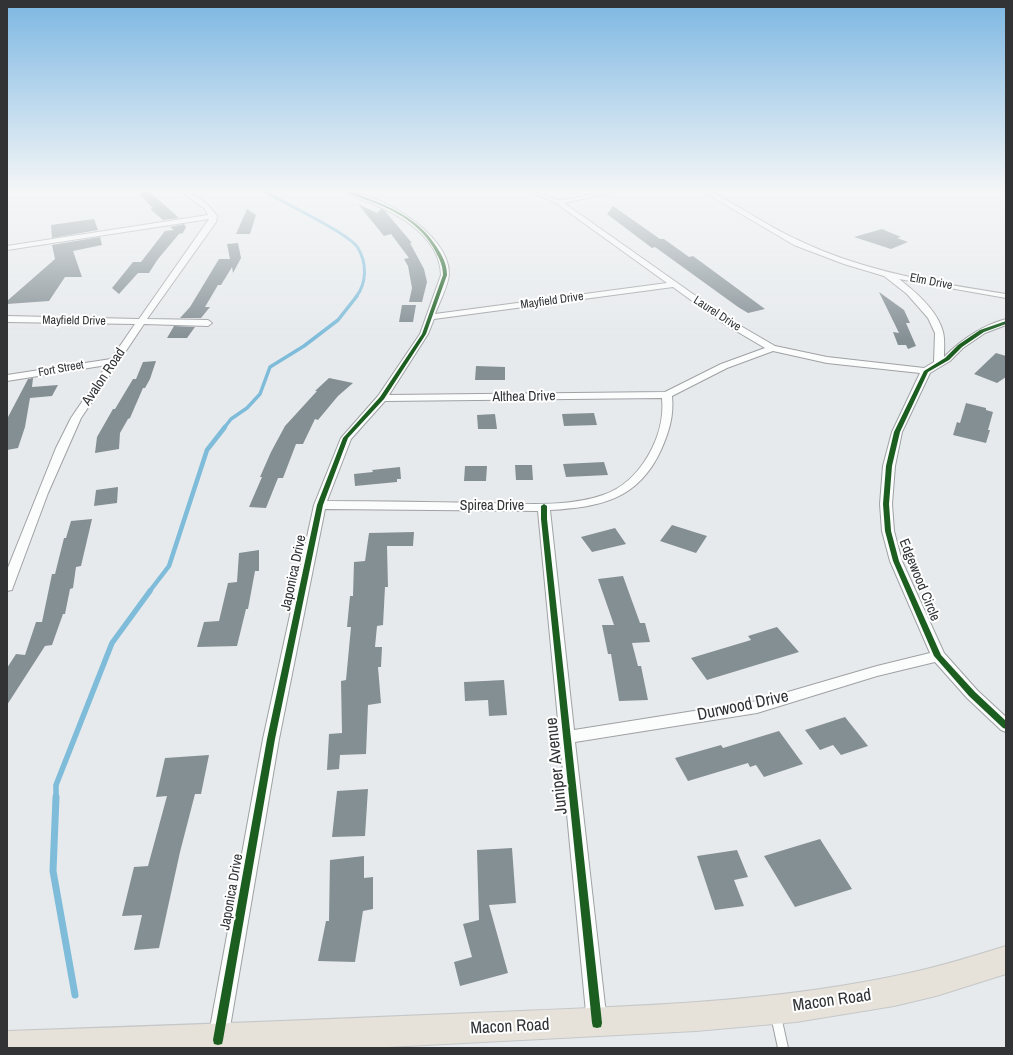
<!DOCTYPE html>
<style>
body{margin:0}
#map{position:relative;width:1013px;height:1055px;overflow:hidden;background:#e7eaed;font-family:"Archivo Narrow",sans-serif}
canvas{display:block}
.frame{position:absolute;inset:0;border:8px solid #313335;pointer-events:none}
</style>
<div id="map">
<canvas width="1013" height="1055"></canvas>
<div class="frame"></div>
</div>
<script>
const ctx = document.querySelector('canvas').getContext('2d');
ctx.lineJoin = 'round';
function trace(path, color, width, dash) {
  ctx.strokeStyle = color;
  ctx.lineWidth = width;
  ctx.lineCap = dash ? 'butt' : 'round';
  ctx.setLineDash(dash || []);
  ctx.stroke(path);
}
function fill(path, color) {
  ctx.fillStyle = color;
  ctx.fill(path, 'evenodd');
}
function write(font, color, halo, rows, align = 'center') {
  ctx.font = font + ' "Archivo Narrow",sans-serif';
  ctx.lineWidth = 4;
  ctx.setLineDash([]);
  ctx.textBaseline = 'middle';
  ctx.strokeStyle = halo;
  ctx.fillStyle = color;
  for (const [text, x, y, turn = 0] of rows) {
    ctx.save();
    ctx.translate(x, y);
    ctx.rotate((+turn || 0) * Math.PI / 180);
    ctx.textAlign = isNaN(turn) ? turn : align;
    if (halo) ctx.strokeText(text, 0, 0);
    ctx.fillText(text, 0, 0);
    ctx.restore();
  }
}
const streamFar4 = new Path2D(`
 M266 192C284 203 350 234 358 248 367 263 367 283 356 297`);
const streamFar3 = new Path2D(`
 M224 428 231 419 247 408 260 394 270 367 304 346 338 320 357 296`);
const streamFar2 = new Path2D(`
 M149 592 169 566 207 450 225 427`);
const streamFar1 = new Path2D(`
 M56 798V785L112 643 150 591`);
const stream = new Path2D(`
 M56 797 53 871 75 995`);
const building = new Path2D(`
 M142 192H150L179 218 163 220 150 209 153 208 139 194Z
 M358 204 377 213 381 209 384 210 412 243H410L424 269 427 282 422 302H409L412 288 408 266 404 259 409 258 391 234 384 236Z
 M613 206 660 239H664L689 257 693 256 765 309 748 313 738 307 655 247 652 248 607 214Z
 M247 209 256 215 250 234H236Z
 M94 219 98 230 52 238 51 225Z
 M184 224 186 227 183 233 179 234 158 259 149 273H138L119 294 112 288 133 262H141L165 231 174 230 170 227Z
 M882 229 901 237 897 238 908 242 891 249 854 237Z
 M100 237 102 245 73 251 82 277H65L49 301 7 304V301L55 259 52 245Z
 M238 243 241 258 233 273 232 267 221 285H218L205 307H210L201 318H180L190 307 219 259H230L227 244Z
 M879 292 904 310 910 323H906L916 346 908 349 906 345H898L893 332 899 333Z
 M402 305H416L413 322H399Z
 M174 326 195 327 187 338H167Z
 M996 353 1006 356V377L997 383 974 374Z
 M156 361 150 379 145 388H143L130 418 128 419 120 433 119 449 95 453 97 437 113 409H115L133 379H136L143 362Z
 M476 366 505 367V380H475Z
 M33 378 32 387 58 385 52 396 30 398 25 427 18 448 7 450V419L28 379Z
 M329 378 353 383 338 396 318 420 315 419 303 444H296L283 478H278L266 508 249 507 262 477H260L271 452 285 426 317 391H315Z
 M966 403 986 408V410L993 412 988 430H990L986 443 953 435 957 422 960 423Z
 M594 413 597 425 564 426 562 414Z
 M495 414 497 429H478L477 415Z
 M604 462 608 475 566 477 563 464Z
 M515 465H532L533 480H516Z
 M465 466H487L486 481H464Z
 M400 467 401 479H397V482L355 486 354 474 373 472 372 470Z
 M118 487 117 503 94 506 96 490Z
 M92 519 81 566 76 567 73 588 70 589 65 614H63L52 645 45 646 7 705V668L16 654 25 655 36 622H42L52 574H55L64 538H66L71 521Z
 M672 525 707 536 696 553 660 541Z
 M615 528 626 544 592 552 581 537Z
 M414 532 413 546H387L388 587H385L383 625 377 626 375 647H382L381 667H378L381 703 368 705 366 754 340 755 339 769 327 770 329 734 342 733 341 681 346 680 351 627H347L350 596H353L354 562 365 561 369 533Z
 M259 550V571H255L248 609H246L237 646 197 647 204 622 219 621 228 583 237 582 239 553Z
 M623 576 640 623H645L650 642 632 643 638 666H641L648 700 619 701 611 654H608L602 625H614L598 579Z
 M777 627 799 652 707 680 691 658 751 640 748 636Z
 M504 680 507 715 489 716 488 700 465 701 464 682Z
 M845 717 868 746 841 755 833 745 820 750 805 730Z
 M779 731 803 764 764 777 756 765 750 767 748 763 688 781 675 758 721 745 723 748Z
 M209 755 201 794H195L180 852 159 948 134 950 142 915 122 916 134 867 148 866 167 796 156 797 165 758Z
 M368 789 365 836 332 837 337 791Z
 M820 839 852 889 795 907 764 856Z
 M512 848 516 903 489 905 508 973 460 986 454 962 472 957 463 924 479 920 477 850Z
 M737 850 748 877 734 880 744 906 715 910 697 856Z
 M364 856V878L373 877V909L363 911 355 962 318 961 326 921H329L330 860Z`);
const lane = new Path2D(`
 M776 1011 780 1012 781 1016 788 1048H778L771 1016 772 1012Z`);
const street = new Path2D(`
 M182 192C196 192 209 205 217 216L216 222 147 319 208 320 212 323 208 326 144 324 81 418 48 493 13 587 12 590 7 591V570L56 448 71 418 107 365 7 381V375L111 359 135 324 7 322V316L139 319 209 219 7 250V246L208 215 205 209Z
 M345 192C379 192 449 234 449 273 449 284 439 303 435 314L667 283 556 203 531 192C542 192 552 200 560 200 579 198 597 192 616 192L564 203 727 318 775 346 827 357 924 368 934 362 935 333 928 318 907 294 884 276 844 264 794 245 704 192H712C742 208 769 227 800 241 865 272 936 283 1006 294V298L899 279C916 292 938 311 943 332 945 340 944 349 944 357 962 339 981 326 1006 319V325L985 333 963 348 950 361 930 373 902 432 895 466 892 504 894 531 902 561 944 653 977 690 1006 717V732L1001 730 967 698 935 662 877 676 757 713 575 742 607 1023 604 1030 597 1033 590 1030 587 1023 538 511 325 509 279 739 228 1039 225 1046 221 1048 211 1046 208 1039 263 739 314 505 341 438 378 396 420 334 441 275C440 239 403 216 373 204 365 200 352 198 345 192ZM673 287 721 322 765 348 721 364 665 392 389 395 428 334 434 319ZM773 351 827 363 920 373 892 432 883 466 880 504 882 531 890 561 930 653 877 666 757 701 574 730 550 510C600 507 638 500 661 450 669 432 674 416 672 396L727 368ZM662 398C666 436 640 483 603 495 566 508 521 503 482 503 431 502 379 501 327 501L351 439 385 401Z`);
const primary = new Path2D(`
 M1006 946V974L936 996 894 1006 796 1022 696 1031 368 1048H7V1031C170 1026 334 1019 497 1012 634 1006 774 1003 909 973 942 966 974 956 1006 946Z`);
const cycleway = new Path2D(`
 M346 192C354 192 362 196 370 199 396 209 421 222 436 246 442 255 447 264 447 275L426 334 384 399 348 438 323 505 275 739 223 1040 222 1044 218 1045 214 1044 213 1040 267 739 317 505 343 438 380 397 422 334 443 275C443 264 438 256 433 247 419 224 396 211 372 202 364 199 354 196 346 192Z
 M1006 321V324L984 332 962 347 949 360 928 372 900 432 892 466 889 504 891 531 899 561 941 655 975 692 1006 721V729L1003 728 969 696 934 656 893 561 885 531 883 504 886 466 894 432 924 371 945 358 958 345 980 330Z
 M544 504 547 506V519L602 1023 601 1027 597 1028 593 1027 592 1023 541 519V506Z`);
const farStreetnames = [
 ["Elm Drive",931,282,11],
 ["Mayfield Drive",552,301,-8],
 ["Laurel Drive",717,314,33],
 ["Mayfield Drive",74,321,1],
 ["Fort Street",61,369,-10]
];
const streetNames = [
 ["Avalon Road",104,377,-56],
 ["Althea Drive",524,397,-1],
 ["Spirea Drive",492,506],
 ["Japonica Drive",294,573,-78],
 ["Edgewood Circle",919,580,68],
 ["Japonica Drive",232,892,-80]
];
const nearStreetnames = [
 ["Durwood Drive",743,706,-12],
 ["Juniper Avenue",557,766,-96],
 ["Macon Road",832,1001,-8],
 ["Macon Road",510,1027,-3]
];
trace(streamFar4, '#7ebcd9', 3);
trace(streamFar3, '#7ebcd9', 3.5);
trace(streamFar2, '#7ebcd9', 4.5);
trace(streamFar1, '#7ebcd9', 5.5);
trace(stream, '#7ebcd9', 7);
fill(building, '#848f94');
trace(lane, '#9fa1a3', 2);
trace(street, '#9fa1a3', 2);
trace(primary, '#c5c7c8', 2);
fill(lane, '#fbfcfc');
fill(street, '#fbfcfc');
fill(primary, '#e6e2d9');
fill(cycleway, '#1b5e20');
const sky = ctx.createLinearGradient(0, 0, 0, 340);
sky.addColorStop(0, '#7db7e2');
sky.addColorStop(0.56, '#f4f6f7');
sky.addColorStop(1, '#f4f6f700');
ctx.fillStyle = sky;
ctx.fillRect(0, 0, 1013, 340);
write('12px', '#313335', '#fff', farStreetnames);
write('14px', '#313335', '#fff', streetNames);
write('17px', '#313335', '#fff', nearStreetnames);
</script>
